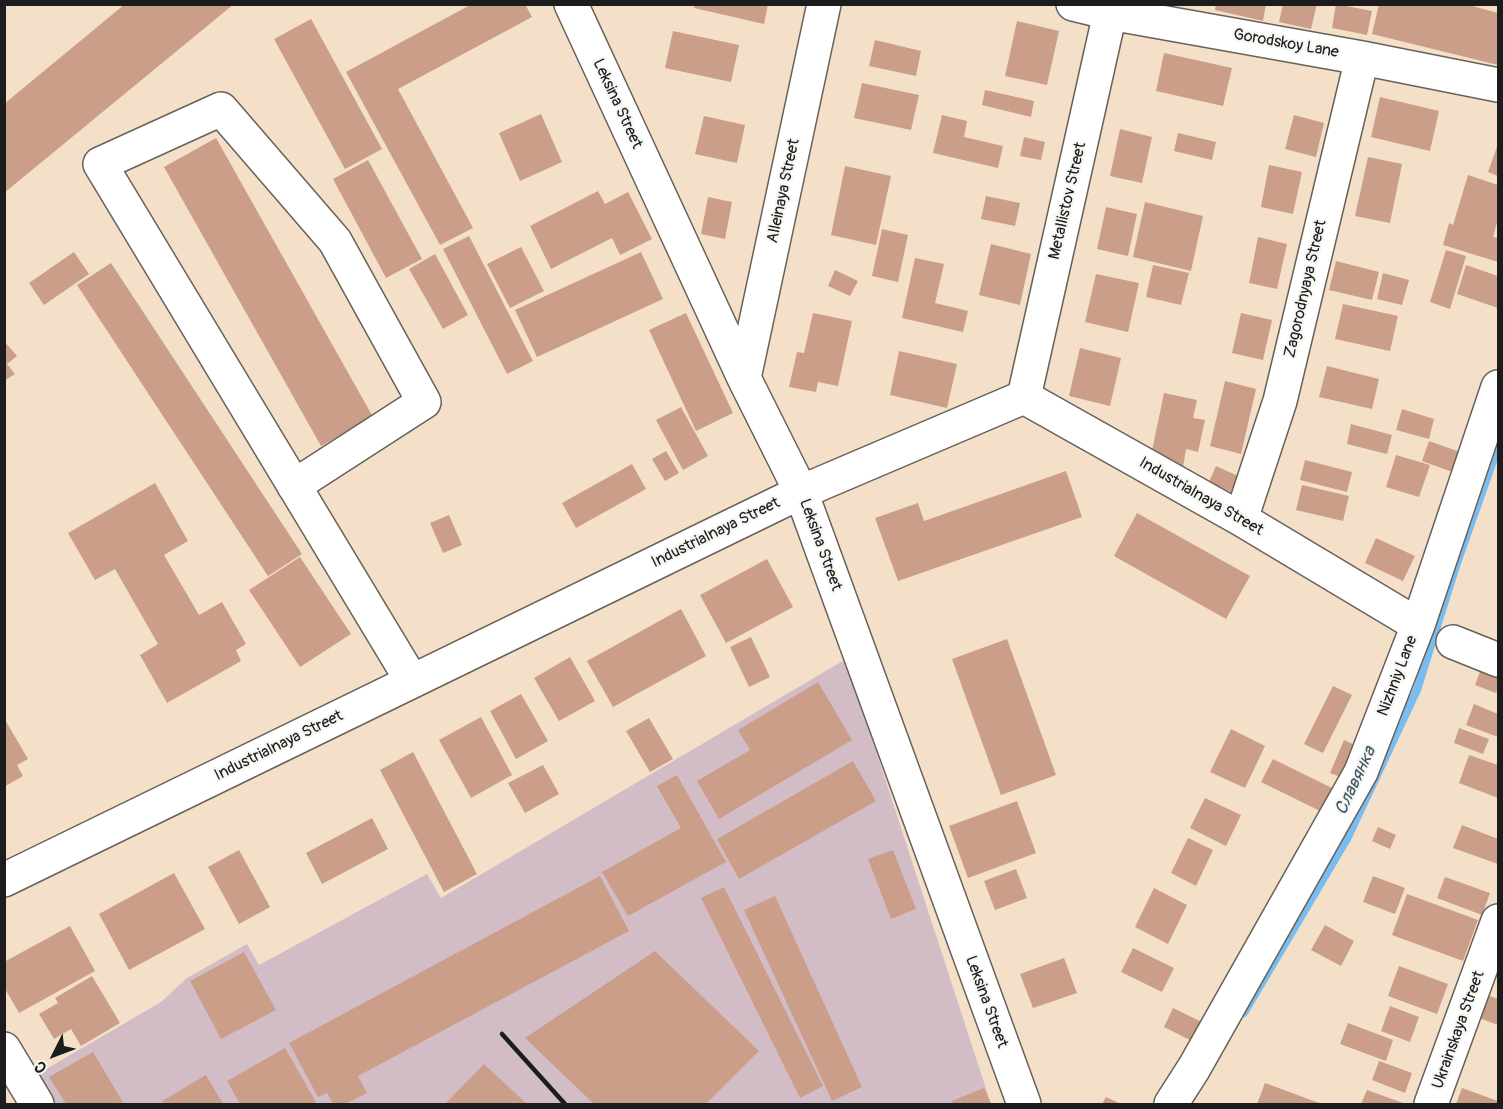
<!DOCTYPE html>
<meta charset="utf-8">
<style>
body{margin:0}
#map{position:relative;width:1503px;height:1109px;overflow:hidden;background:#f4e0c8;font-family:Pangolin,sans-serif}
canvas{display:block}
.frame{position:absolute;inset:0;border:6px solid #1c1c1c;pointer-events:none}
.north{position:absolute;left:24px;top:1025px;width:60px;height:60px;-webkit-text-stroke:4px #f6f6f2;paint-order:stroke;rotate:228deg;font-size:16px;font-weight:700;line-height:24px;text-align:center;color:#1c1c1c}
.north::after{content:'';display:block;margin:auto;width:21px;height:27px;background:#1c1c1c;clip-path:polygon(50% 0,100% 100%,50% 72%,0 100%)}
</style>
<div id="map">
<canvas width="1503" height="1109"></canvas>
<div class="frame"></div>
<div class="north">С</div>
</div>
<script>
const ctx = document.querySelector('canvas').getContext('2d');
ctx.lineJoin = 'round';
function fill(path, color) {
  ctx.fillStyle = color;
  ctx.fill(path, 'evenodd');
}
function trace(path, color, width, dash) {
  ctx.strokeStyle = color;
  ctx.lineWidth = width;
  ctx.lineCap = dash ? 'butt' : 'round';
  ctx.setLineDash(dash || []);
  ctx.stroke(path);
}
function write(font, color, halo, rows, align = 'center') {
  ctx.font = font + ' Pangolin,sans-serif';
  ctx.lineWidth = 4.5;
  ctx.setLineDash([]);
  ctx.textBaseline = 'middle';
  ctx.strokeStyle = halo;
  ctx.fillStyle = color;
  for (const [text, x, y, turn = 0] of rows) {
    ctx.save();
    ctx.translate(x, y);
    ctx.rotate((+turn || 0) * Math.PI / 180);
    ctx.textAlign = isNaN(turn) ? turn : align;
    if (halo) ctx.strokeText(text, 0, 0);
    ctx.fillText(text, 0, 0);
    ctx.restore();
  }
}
const industrial = new Path2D(`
 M846 659 991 1104H45L29 1079 161 1002 187 978 247 944 259 965 427 874 441 898Z`);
const stream = new Path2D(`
 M1244 1013 1347 839 1417 690 1456 566 1498 447`);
const building = new Path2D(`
 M125 4H234L4 193V104Z
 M472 4H525L532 17 398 89 473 228 440 245 346 72Z
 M695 4H768L764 24 694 8Z
 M1216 4H1266L1263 21 1215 10Z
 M1283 4H1317L1311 29 1279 22Z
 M1336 4 1372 11 1367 35 1332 28Z
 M1379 4H1465L1498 13V65L1372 34Z
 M311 19 382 149 345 169 274 39Z
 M1017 21 1059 31 1047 85 1005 76Z
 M673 31 739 45 731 82 665 68Z
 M875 40 921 51 916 76 869 66Z
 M1164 53 1232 68 1223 106 1156 91Z
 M862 83 919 95 911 130 854 118Z
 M985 90 1034 101 1031 117 982 105Z
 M1380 97 1439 111 1430 151 1371 137Z
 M541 114 562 162 520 181 499 133Z
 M942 115 967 121 964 137 1003 146 998 168 933 153Z
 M1294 115 1324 123 1316 157 1285 149Z
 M704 116 745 125 737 163 695 154Z
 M1120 129 1152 137 1142 183 1110 176Z
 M1178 133 1216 142 1212 160 1174 151Z
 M1024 137 1045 142 1041 160 1020 156Z
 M216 138 373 417 321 446 164 167Z
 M1498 144V176L1488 172Z
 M1368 157 1402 164 1390 223 1355 216Z
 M368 160 422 259 386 278 333 179Z
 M1269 165 1302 172 1293 214 1261 207Z
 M845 166 891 176 876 245 831 235Z
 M1468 175 1498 185V219L1493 237 1498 238V262L1443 245 1449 223 1453 225Z
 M598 191 605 204 628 192 652 239 620 255 612 238 551 269 530 226Z
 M986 196 1020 203 1015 226 981 219Z
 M708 197 732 202 725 239 701 234Z
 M1145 202 1203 216 1191 271 1133 257Z
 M1106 207 1137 214 1128 256 1097 249Z
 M882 229 908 235 898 282 872 276Z
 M469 236 533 361 507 374 443 249Z
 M1258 237 1287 244 1277 289 1249 283Z
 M991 244 1031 254 1020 305 979 295Z
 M521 247 544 291 510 308 487 264Z
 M1446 250 1466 256 1450 309 1430 302Z
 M74 252 89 274 44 305 29 283Z
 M641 252 663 299 537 357 515 310Z
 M435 254 468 315 443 329 409 269Z
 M915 258 944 264 935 303 968 311 963 332 902 318Z
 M1336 261 1379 272 1372 300 1329 290Z
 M111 263 302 554 268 576 77 285Z
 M1153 265 1189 273 1181 305 1146 297Z
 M1466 265 1498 276V308L1457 294Z
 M835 270 858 281 850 296 828 286Z
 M1383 273 1409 280 1402 305 1377 299Z
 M1096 274 1139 283 1128 332 1085 322Z
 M1343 304 1398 316 1390 351 1335 339Z
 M686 313 733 413 696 431 649 330Z
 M813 313 852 321 838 386 818 382 816 392 789 387 797 352 804 353Z
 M1241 313 1272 320 1263 360 1232 353Z
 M4 341 17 356 7 364 15 374 4 381Z
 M1080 348 1121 358 1110 406 1069 396Z
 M899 351 957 364 947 408 890 395Z
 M1327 366 1379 379 1372 409 1319 397Z
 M1225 381 1256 389 1241 454 1210 446Z
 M1164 393 1197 400 1193 418 1205 420 1198 452 1186 449 1183 467 1150 460Z
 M681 407 708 456 683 470 656 420Z
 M1402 409 1434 419 1429 439 1396 430Z
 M1351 424 1392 435 1387 454 1347 444Z
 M1429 441 1463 453 1455 473 1422 461Z
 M666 451 679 473 665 481 652 459Z
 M1396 455 1430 465 1419 497 1386 487Z
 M1305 460 1352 472 1347 492 1300 480Z
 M632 464 646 489 576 528 562 503Z
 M1216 466 1238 476 1231 492 1209 482Z
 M1066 471 1082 517 898 581 875 518 918 503 924 521Z
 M155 483 188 541 164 555 199 615 222 602 246 644 236 650 241 661 167 703 140 655 158 644 115 569 95 580 68 533Z
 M1302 485 1349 496 1343 521 1296 510Z
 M1137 513 1250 576 1226 619 1114 556Z
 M449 515 462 545 443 553 430 523Z
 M1376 538 1415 556 1403 581 1365 563Z
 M300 557 351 634 300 667 249 590Z
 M767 559 793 607 726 643 700 595Z
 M681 609 706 656 613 707 587 661Z
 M751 637 770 677 749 687 730 647Z
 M1007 639 1056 775 1001 795 952 659Z
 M570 657 595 701 559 721 534 678Z
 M1482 666 1498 672V686L1496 693 1475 685Z
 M818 682 852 740 719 819 697 781 750 750 738 730Z
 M1333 686 1352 695 1323 753 1304 744Z
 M521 694 548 741 516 759 490 711Z
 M1474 704 1498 714V737L1466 725Z
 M481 717 512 775 471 798 439 740Z
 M4 718 28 759 17 765 23 776 4 787Z
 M649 718 673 759 650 772 626 731Z
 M1459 728 1489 739 1483 754 1454 743Z
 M1231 729 1265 746 1245 788 1210 772Z
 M1344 740 1357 746 1343 778 1330 773Z
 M413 752 477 874 444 892 380 770Z
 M1469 755 1498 765V798L1459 783Z
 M1273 759 1332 788 1320 811 1261 782Z
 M853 761 876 801 739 879 717 839Z
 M543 765 559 794 525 813 508 783Z
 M677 775 726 862 628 916 602 872 681 828 657 786Z
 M1205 798 1241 815 1226 846 1190 828Z
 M1017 801 1036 853 968 878 949 826Z
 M372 818 388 849 322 884 306 853Z
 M1462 825 1498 839V864L1453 848Z
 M1378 827 1396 835 1390 849 1372 841Z
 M1188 838 1213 850 1196 886 1171 873Z
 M239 850 270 907 239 924 208 867Z
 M893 850 916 909 891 919 868 859Z
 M1016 869 1027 898 995 910 984 881Z
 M174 873 205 929 129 970 99 914Z
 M600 876 629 931 358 1076 367 1093 345 1104H333L327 1093 318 1097 289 1043Z
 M1373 876 1405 888 1395 914 1363 902Z
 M1445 877 1490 893 1482 915 1437 898Z
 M724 887 823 1086 800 1098 701 898Z
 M1154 888 1187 905 1168 944 1135 927Z
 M1407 894 1478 920 1463 961 1392 935Z
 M775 896 862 1087 832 1101 744 910Z
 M1325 925 1354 941 1341 966 1311 950Z
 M70 926 95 971 19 1013 4 987V962Z
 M1133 948 1174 968 1162 992 1121 972Z
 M655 951 759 1051 706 1104H594L525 1038Z
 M244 952 276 1010 221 1039 190 981Z
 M1064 958 1077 993 1033 1008 1020 974Z
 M1399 966 1448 984 1437 1014 1388 996Z
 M92 976 120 1023 81 1046 71 1029 54 1039 39 1014 58 1003 55 998Z
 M1487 995 1498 999V1025L1479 1018Z
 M1390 1006 1419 1017 1410 1042 1381 1031Z
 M1173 1008 1208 1025 1198 1044 1164 1027Z
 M1348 1023 1393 1040 1386 1061 1340 1044Z
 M285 1048 316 1102 312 1104H240L227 1081Z
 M93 1052 124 1104H66L49 1077Z
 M1379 1061 1412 1073 1405 1093 1372 1080Z
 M484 1064 527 1104H445Z
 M206 1075 223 1104H164L162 1101Z
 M1265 1083 1322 1104H1257Z
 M984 1088 991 1104H953L952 1101Z
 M1462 1088 1498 1101V1104H1456Z
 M1367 1090 1406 1104H1361Z
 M1106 1097 1121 1104H1102Z`);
const minor = new Path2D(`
 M571 4 744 378 801 492 1024 1104
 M1073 4 1110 13 1362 58 1498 85
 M744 378 824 4
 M1024 397 1112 4
 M294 486 424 402 335 241 221 109 100 164 412 681
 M1241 519 1280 401 1362 58
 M1453 642 1498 660
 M4 880 801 492 1024 397 1241 519 1418 625
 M4 1049 37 1104
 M1171 1104 1194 1068 1361 772 1418 625 1498 387
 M1431 1104 1498 921`);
const rail = new Path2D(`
 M502 1034 565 1104`);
const streetNames = [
 ["Gorodskoy Lane",1286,44,10],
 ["Leksina Street",617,104,65],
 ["Alleinaya Street",784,191,-78],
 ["Metallistov Street",1068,201,-77],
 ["Zagorodnyaya Street",1306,289,-77],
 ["Industrialnaya Street",1201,497,30],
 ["Industrialnaya Street",716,533,-26],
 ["Leksina Street",820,545,70],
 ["Nizhniy Lane",1398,676,-69],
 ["Industrialnaya Street",279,746,-26],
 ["Leksina Street",986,1002,70],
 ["Ukrainskaya Street",1459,1030,-70]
];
const waterNames = [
 ["Славянка",1356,781,-65]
];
fill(industrial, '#d2bdc7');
trace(stream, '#79bcef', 8);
fill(building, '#cb9e8a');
trace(minor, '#686158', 36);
trace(minor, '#fff', 33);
trace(rail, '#1c1c1c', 4.5);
write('16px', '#1c1c1c', '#f6f6f2', streetNames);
write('italic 18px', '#3d5466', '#f6f6f2', waterNames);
</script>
